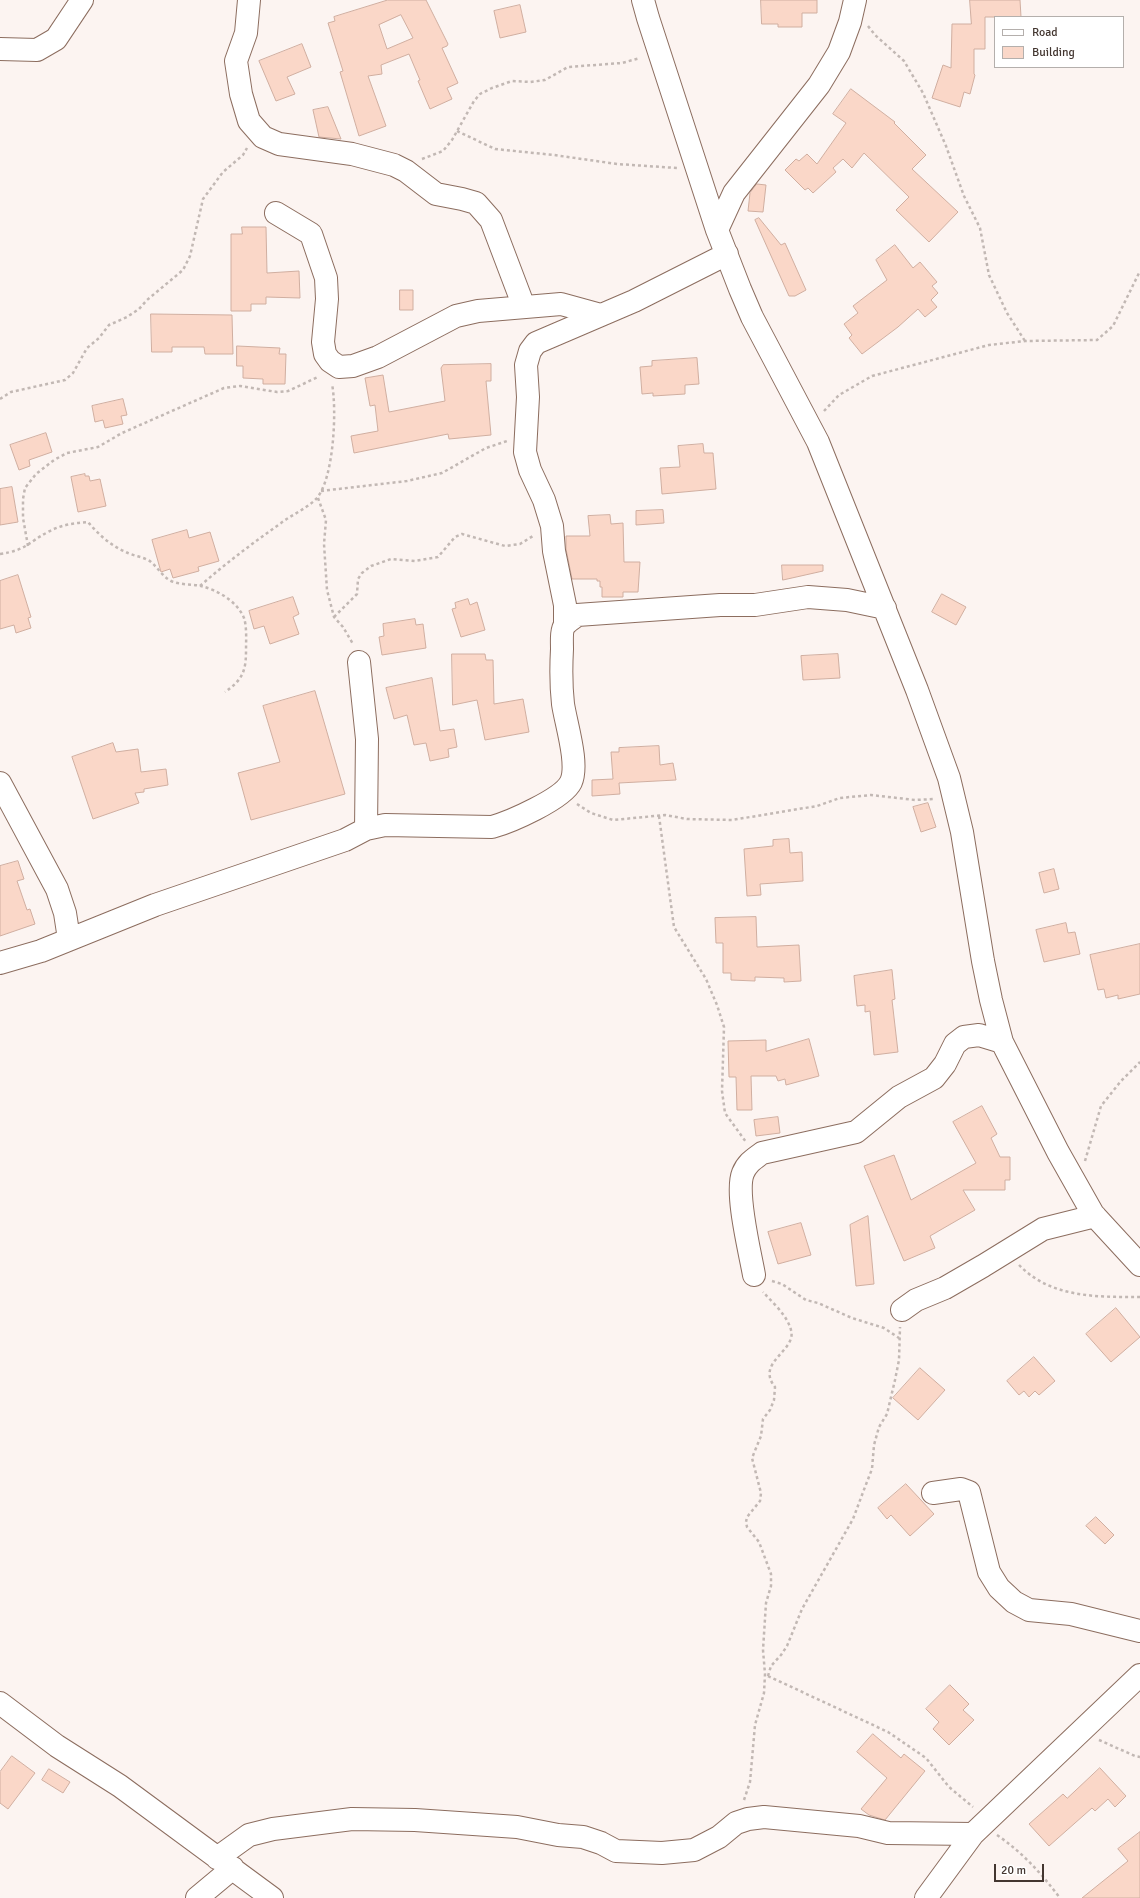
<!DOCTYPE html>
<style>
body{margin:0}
#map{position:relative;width:1140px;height:1898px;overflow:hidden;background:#fcf4f1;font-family:Signika,sans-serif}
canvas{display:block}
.legend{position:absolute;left:994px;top:16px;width:130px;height:52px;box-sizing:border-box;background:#fff;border:1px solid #b4afac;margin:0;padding:5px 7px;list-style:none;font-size:12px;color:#433630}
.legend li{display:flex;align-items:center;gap:8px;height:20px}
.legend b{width:20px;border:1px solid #b4afac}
.scale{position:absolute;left:994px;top:1864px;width:50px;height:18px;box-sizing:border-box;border:2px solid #433630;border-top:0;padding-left:5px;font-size:12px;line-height:14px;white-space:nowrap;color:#433630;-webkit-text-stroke:3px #fff;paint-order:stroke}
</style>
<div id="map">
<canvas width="1140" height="1898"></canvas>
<ul class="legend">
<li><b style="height:5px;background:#fff"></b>Road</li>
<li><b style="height:11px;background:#fad7c8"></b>Building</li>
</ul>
<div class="scale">20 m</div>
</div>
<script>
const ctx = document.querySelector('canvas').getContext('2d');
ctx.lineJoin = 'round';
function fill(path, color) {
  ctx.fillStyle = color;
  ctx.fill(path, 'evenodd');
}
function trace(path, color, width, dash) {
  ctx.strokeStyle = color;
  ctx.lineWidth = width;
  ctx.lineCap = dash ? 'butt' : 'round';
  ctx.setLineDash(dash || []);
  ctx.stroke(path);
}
const building = new Path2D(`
 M388 0H426L448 44 447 46 442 48 458 83 447 88 452 99 430 109 418 81 420 80 409 54 381 65 382 74 368 76 386 126 359 136 340 72 343 71 328 23 335 21 334 17ZM401 15 413 38 387 49 379 25Z
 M761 0H817V13H802V27H778V24H762Z
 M970 0H1020L1021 17H985V49H974V74L975 75 970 94 964 92 960 107 932 98 943 65 951 68 952 24H971Z
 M520 5 526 32 500 38 494 11Z
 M302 44 311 67 287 77 295 94 276 101 259 61Z
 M851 89 895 122 894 123 926 155 912 169 958 212 929 242 896 210 909 197 864 153 852 168 843 159 833 168 836 172 813 193 808 188 805 190 785 170 796 159 799 161 807 154 817 164 846 123 833 114Z
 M328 107 341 139 319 137 313 110Z
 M757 184 766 185 763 212 748 211 750 193Z
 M759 218 781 245 785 243 806 290 795 296H789L755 220Z
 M242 227H266L267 273 299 271 300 298 266 297V304H251V311H231V234H242Z
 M895 245 913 268 920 262 937 282 932 286 938 293 931 300 937 307 925 317 918 309 898 327 862 354 849 338 852 335 844 324 858 313 853 306 887 280 876 260Z
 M400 290H413V310H400Z
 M151 314 232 315 233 354H205L204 347H172V352H152Z
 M237 346 280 348 279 354H286L285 384H263V379L243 378V366H237Z
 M697 358 699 384 685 385V394L653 396V393L642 394 640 367 652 366V361Z
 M491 364V381H486L491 435 449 439 448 434 354 453 351 436 378 431 375 405 370 406 365 378 383 375 389 412 445 401 441 368 443 365Z
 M123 399 127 415 121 416 123 424 105 428 103 420 95 422 92 406Z
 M46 433 52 452 29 460 30 466 19 470 10 445Z
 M703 444 704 453H713L716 489 662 494 660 468 680 467 678 446Z
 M85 474V476H89L90 481 100 479 106 506 78 512 71 477Z
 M12 487 18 522 0 525V489Z
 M663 510 664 523 636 525V511Z
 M610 515 611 524 623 523 624 562H640L638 592H623V597H602V587H600V581H597V579H572L566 549V536H590L588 516Z
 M187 530 189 538 210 532 219 561 198 567 199 571 173 578 170 569 161 572 152 540Z
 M782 565H823V571L783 580Z
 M18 575 31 617 28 618 31 628 16 633 14 625 0 629V581Z
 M942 594 966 607 956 625 932 612Z
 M293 597 299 614 293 617 299 634 270 644 264 626 254 629 249 611Z
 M468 599 470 605 477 602 485 630 461 637 452 609 456 608 455 603Z
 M415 619 416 625 423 624 426 648 382 655 379 637 384 636 383 624Z
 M452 654H485L486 660H493L494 704 523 699 529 732 485 740 477 700 453 705Z
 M838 654 840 678 803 680 801 656Z
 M432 678 440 731 454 729 457 747 448 749 449 757 430 761 426 743 414 745 407 715 394 719 386 688Z
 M315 691 345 794 251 820 238 773 280 762 263 706Z
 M113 743 116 752 138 749 141 772 166 769 168 785 144 789V792L135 793 139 803 93 819 72 757Z
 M659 746 660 765 673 763 676 780 619 783 620 794 592 796V780L613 779 611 752H619V748Z
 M928 803 936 827 921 832 913 807Z
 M789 839 790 853 802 852 803 881 760 884 761 895 747 896 744 849 773 846V840Z
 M18 861 24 879 17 881 27 910 30 909 35 924 0 936V866Z
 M1054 869 1059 889 1044 893 1039 873Z
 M756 917 757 947 799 945 801 981 784 982V978L755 977V981L731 980V973H723V943H716L715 918Z
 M1066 923 1068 933 1075 932 1080 954 1044 962 1036 930Z
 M1140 944V994L1118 999V995L1106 998 1104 989 1098 990 1090 955Z
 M892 970 895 999 892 1000 898 1052 874 1055 870 1011 865 1012V1005L857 1006 854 976Z
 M809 1039 819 1076 786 1085 785 1079 778 1081 776 1076H751L752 1110H737L736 1077H729L728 1041 766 1040V1051Z
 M982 1106 997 1134 991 1138 1000 1157H1010V1180H1005V1190H963L975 1210 930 1236 935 1248 904 1261 864 1166 894 1155 911 1200 976 1163 953 1122Z
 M778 1117 780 1133 756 1136 754 1120Z
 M868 1216 874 1284 856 1286 850 1225Z
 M801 1223 811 1255 778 1264 768 1232Z
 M1116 1308 1140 1337 1111 1362 1086 1334Z
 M1034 1357 1055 1381 1039 1395 1035 1391 1029 1397 1024 1391 1019 1395 1007 1381Z
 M920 1368 945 1390 918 1420 893 1398Z
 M906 1484 934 1514 910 1536 891 1515 887 1519 878 1508Z
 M1096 1517 1114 1535 1105 1544 1086 1526Z
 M950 1685 969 1704 963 1710 974 1720 949 1745 933 1729 939 1722 926 1709Z
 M873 1734 901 1758 904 1754 925 1771 885 1820 869 1815 861 1809 887 1778 857 1752Z
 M12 1756 35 1773 8 1809 0 1803V1772Z
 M1100 1768 1126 1796 1115 1807 1108 1799 1095 1811 1092 1808 1049 1846 1029 1824 1063 1794 1067 1798Z
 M49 1769 70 1782 63 1793 42 1780Z
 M1140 1832V1898H1082L1128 1861 1118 1849Z`);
const path = new Path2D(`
 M868 26 875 35 904 61 923 93 946 146 964 196 980 228 989 275 1007 313 1025 341
 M457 131 495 149 554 155 617 164 677 168
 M422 159 443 151 452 140 474 101 480 94 492 88 512 81 530 82 545 80 568 67 622 63 640 58
 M0 399 11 392 65 380 73 373 87 348 99 338 109 325 127 317 139 309 147 300 183 270 190 256 203 199 223 172 243 155 247 148
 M824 411 839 395 872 376 989 345 1025 341 1097 340 1113 326 1140 271
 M321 491 407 481 442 473 486 448 507 441
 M318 498 326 520 324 544 327 590 334 617 343 627 353 644
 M28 546 23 518V499L25 488 36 474 54 460 67 453 98 447 122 433 224 388 240 386 277 392 288 391 318 377
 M0 554C27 550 27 543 48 532 60 525 74 523 88 522 98 534 111 546 126 552 133 556 145 557 151 562 159 569 162 576 171 581 180 585 191 584 201 586 217 590 237 601 244 618 247 627 246 641 246 651 246 672 242 680 225 692
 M200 586C226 563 253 543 281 523 293 514 306 509 316 499 334 480 337 409 332 384
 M334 617 357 594 358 579 362 573 371 566 391 559 415 561 438 557 455 537 462 534 505 546 520 544 533 536
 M577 804 591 813 613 820 665 815 687 819 732 820 817 806 840 798 871 795 915 800 934 799
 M659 816 674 927 706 979 717 1005 724 1027 722 1091 725 1113 746 1142
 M1085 1161 1101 1106 1121 1081 1140 1062
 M1019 1265C1051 1298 1097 1297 1140 1297
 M772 1281 782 1284 806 1300 818 1303 852 1318 884 1328 899 1338
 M768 1676 771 1666 781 1655 787 1646 802 1609 853 1519 865 1487 872 1469 874 1445 879 1427 887 1414 895 1380 899 1360 900 1327
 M768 1676 888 1732 926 1758 949 1787 973 1807
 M1099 1740 1135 1756 1140 1757
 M744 1800 750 1782 755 1725 764 1693 765 1674 763 1650 766 1603 771 1586V1574L759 1542 747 1527 746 1522 747 1517 760 1501 761 1493 752 1458 761 1436 763 1419 770 1410 774 1400 775 1387C755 1362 797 1351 791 1330 787 1315 773 1303 763 1292
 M997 1835C1023 1853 1041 1873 1060 1898`);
const minor = new Path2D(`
 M249 0 246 33 236 61 241 94 249 121 263 137 279 144 352 154 394 165 406 171 436 194 462 199 476 203 491 220 524 307
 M643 0 648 18 717 230 740 289 752 317 818 442 917 690 949 778 962 832 983 961 991 1000 1002 1042 1058 1152 1093 1214 1140 1265
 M0 49 37 50 56 39 82 0
 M276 213 311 234 326 278 327 299 323 342 325 354 330 361 339 367 353 366 378 357 456 316 478 311 561 304 601 315
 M717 230 734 193 819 85 839 52 850 22 855 0
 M565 625V605L554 551 552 526 544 500 530 470 525 452 528 397 526 365 530 351 536 343 634 301 727 254
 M359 662 367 739 366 829
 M0 783 57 889 65 913 69 939
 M0 963 41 951 155 905 345 840 366 829 385 825 492 827C510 822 563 799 571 782 579 764 566 724 563 704 561 686 561 667 562 649 562 642 561 630 565 625 568 621 574 618 577 615L720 605H755L808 597 847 600 885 608
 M754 1275C750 1252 735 1193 743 1173 747 1163 754 1159 762 1153L856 1132 899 1097 934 1078 945 1064 955 1044 964 1037 979 1035 1002 1042
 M902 1310 916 1300 945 1288 983 1266 1043 1229 1095 1216
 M933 1493 961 1489 969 1492 989 1572 999 1588 1014 1602 1029 1610 1071 1614 1140 1631
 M0 1703 57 1746 120 1786 272 1898
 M217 1858 249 1835 273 1829 352 1819 415 1820 517 1827 558 1835 583 1837 601 1843 616 1851 662 1853 694 1850 719 1837 736 1823 748 1819 764 1817 859 1826 888 1833 973 1834
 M197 1898 233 1868
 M926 1898 973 1834 1140 1675`);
fill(building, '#fad7c8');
trace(building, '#d0aea0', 1);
trace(minor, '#8c6d5f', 24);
trace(path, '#c2b8b4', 2.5, [3, 3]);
trace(minor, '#fff', 22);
</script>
